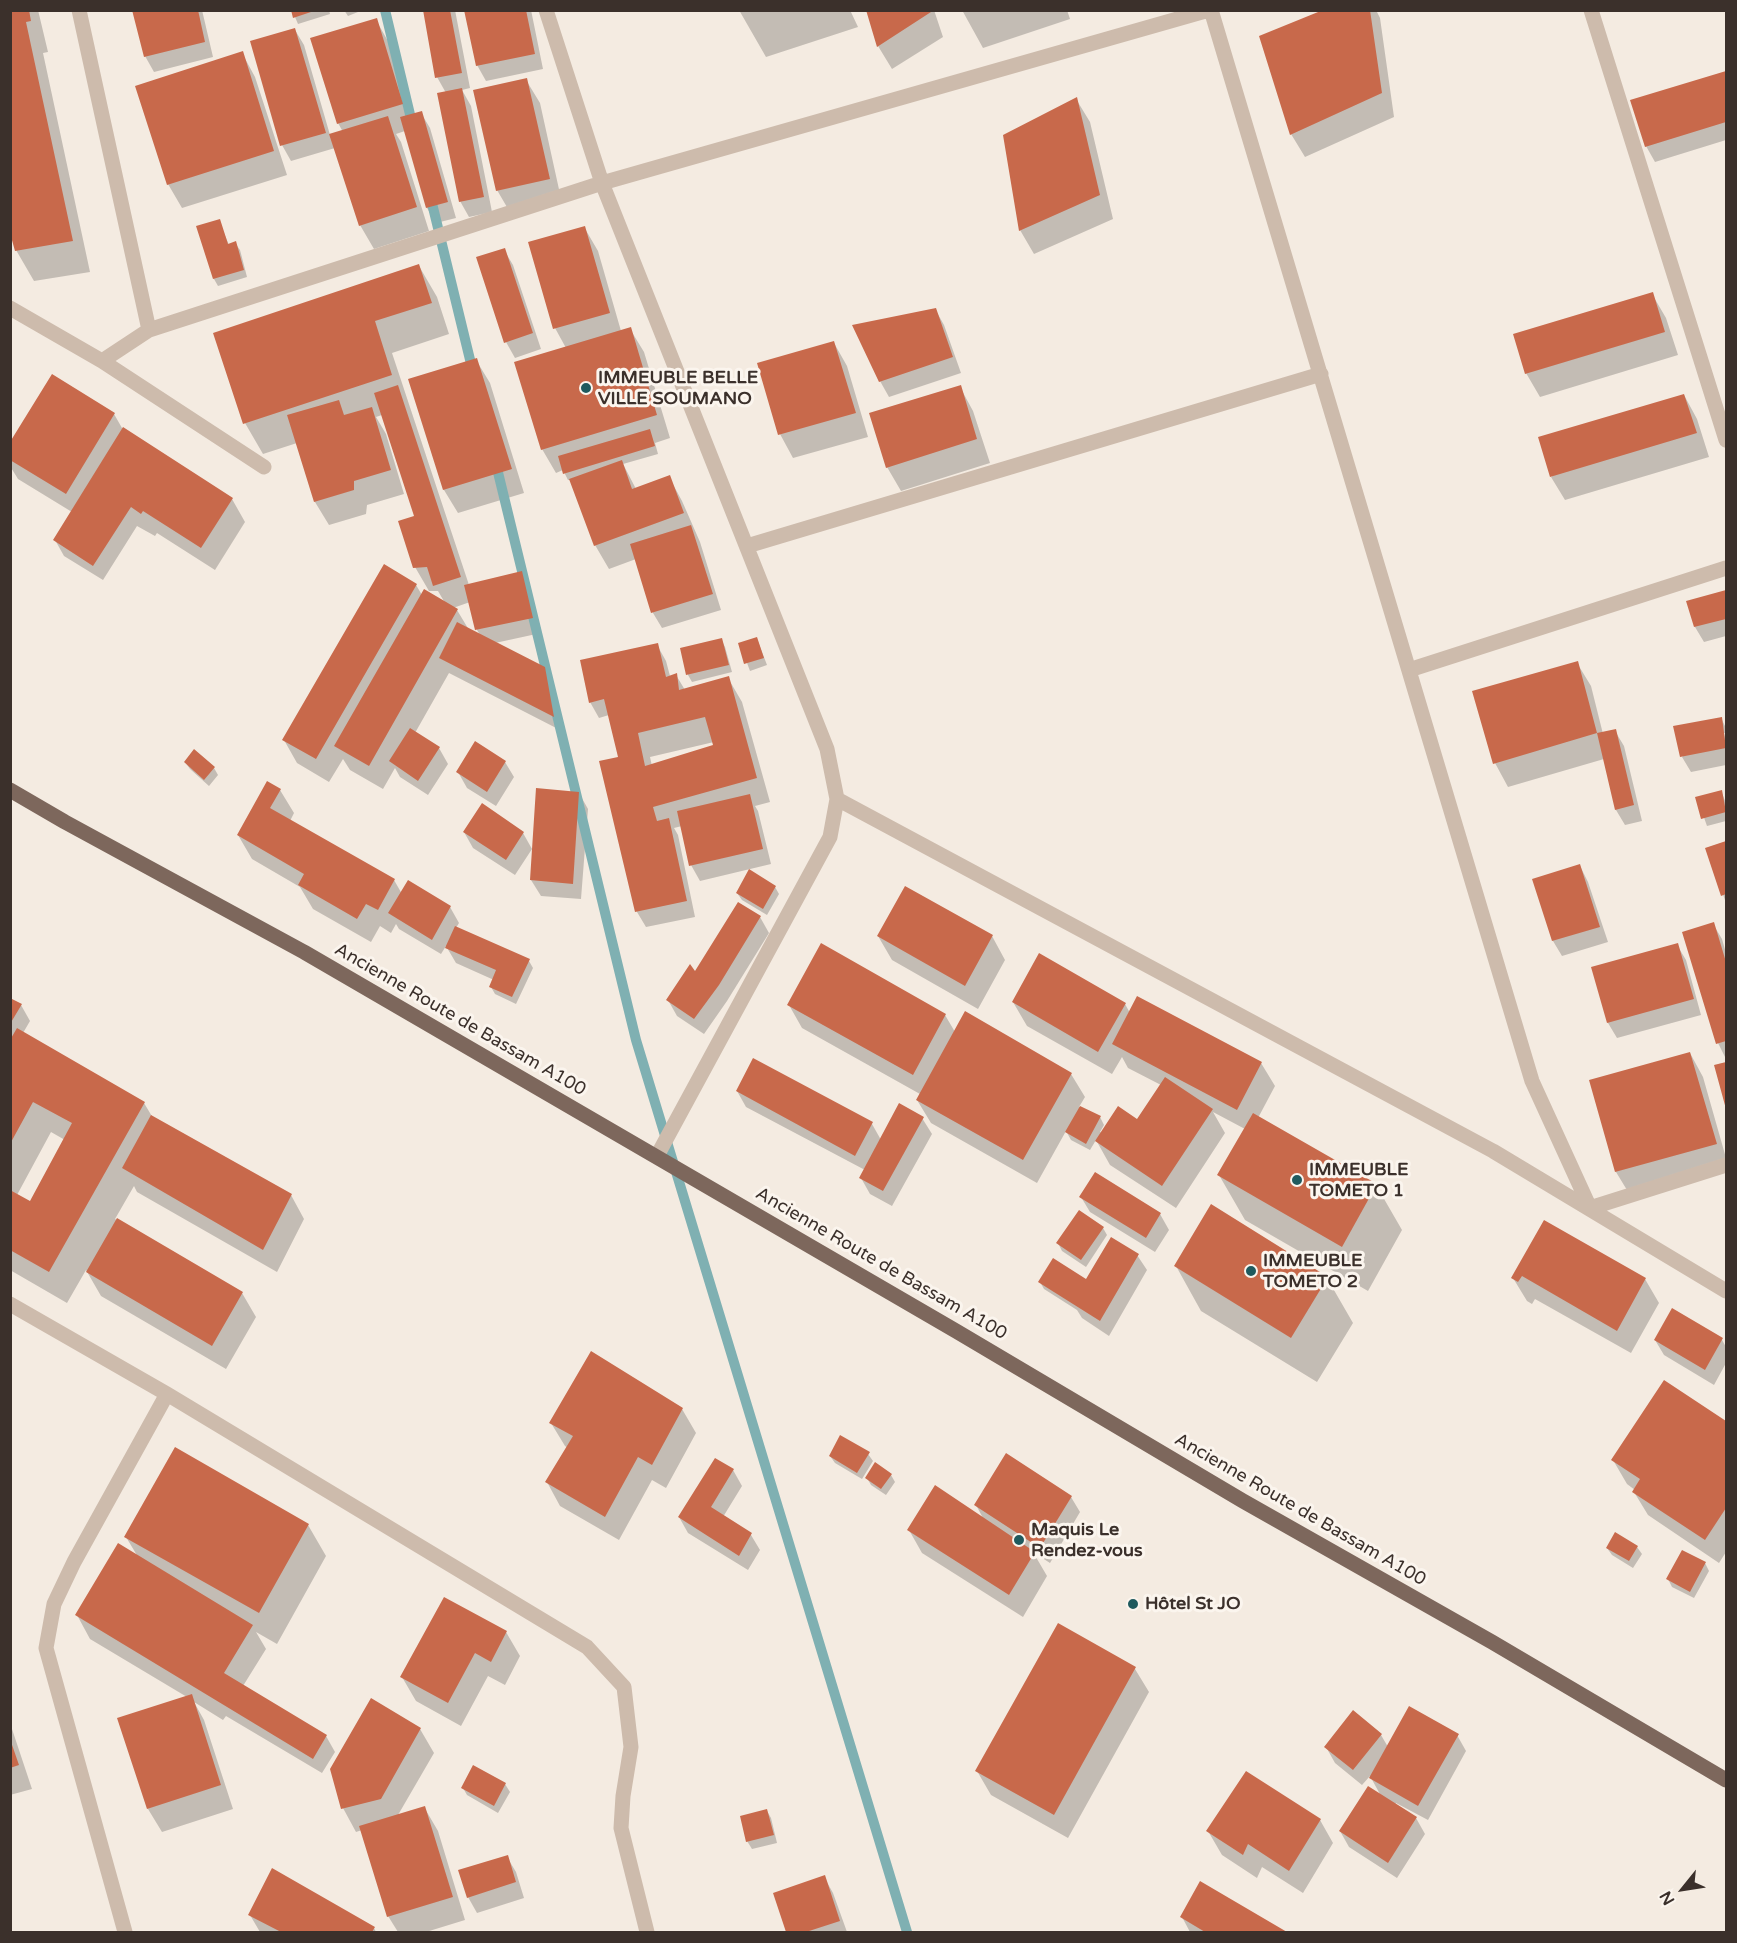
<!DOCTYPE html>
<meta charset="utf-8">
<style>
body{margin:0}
#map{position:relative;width:1737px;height:1943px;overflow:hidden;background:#f4ebe1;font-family:"Varela Round",sans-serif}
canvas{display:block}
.frame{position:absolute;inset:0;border:12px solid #3b302b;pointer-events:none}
.north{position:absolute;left:1653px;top:1859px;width:60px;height:60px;-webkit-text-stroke:4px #fbf5ee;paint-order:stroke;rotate:240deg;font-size:16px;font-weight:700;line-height:24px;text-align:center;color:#3b302b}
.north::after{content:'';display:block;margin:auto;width:21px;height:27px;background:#3b302b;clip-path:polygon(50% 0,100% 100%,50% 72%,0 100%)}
</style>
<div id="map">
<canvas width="1737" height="1943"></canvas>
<div class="frame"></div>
<div class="north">N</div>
</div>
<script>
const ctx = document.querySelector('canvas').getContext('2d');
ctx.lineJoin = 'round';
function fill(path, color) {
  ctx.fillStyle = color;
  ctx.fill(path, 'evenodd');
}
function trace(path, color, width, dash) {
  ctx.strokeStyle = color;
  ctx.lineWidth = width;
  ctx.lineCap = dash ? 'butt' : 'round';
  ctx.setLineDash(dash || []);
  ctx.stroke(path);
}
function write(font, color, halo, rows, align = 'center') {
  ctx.font = font + ' "Varela Round",sans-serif';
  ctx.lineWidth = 6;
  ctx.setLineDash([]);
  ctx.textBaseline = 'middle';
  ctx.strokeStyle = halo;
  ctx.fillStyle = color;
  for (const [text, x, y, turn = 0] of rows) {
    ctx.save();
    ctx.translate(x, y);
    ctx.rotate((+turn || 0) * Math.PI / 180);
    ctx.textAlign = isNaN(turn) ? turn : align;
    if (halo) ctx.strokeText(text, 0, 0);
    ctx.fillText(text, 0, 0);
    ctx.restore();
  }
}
const shadow = new Path2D(`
 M10 10H38L48 52 43 53 90 272 34 281 16 250Z
 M202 10 213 57 154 72 145 56 134 11Z
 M292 10H329L330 14 298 24Z
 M344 10H363L348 16Z
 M424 10H455L470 88 462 90 471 106 492 212 469 217 460 201 446 93 437 77Z
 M466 10H531L543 69 486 81 477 65Z
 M739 10H850L858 27 766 57Z
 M868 10H934L943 37 892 69 878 46Z
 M962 10H1067L1070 19 983 48Z
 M1327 10H1376L1380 18 1394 117 1305 157 1291 134Z
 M376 20 389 43 411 116 421 113 430 128 456 218 436 223 427 208 405 131 396 134 401 142 429 231 374 249 360 225 335 148 291 161 282 145 295 30 304 45 330 135 343 132 338 123Z
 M242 53 255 77 287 175 182 208 168 184Z
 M1726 73V140L1655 162 1646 146 1632 101Z
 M526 80 540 103 562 203 511 214 497 190Z
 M1076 99 1090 122 1113 219 1034 254 1020 230 1005 135Z
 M219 221 229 245 235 243 240 250 247 277 218 286 214 279 198 227Z
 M584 227 598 251 621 331 630 329 644 352 670 438 655 443 658 454 623 464 636 489 669 477 682 501 700 542 721 610 662 628 653 613 636 559 609 569 595 545 571 480H568L563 470 556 473 542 449 566 348 555 328Z
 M504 250 513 265 541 349 515 358 506 342Z
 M419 266 437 297 449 334 392 353 469 585 521 573 530 589 541 633 495 643 544 668 553 684 562 731 449 673 415 733 439 748 448 764 428 795 400 777 395 768 383 789 350 770 343 759 329 782 297 763 284 740 384 566 416 585 422 595 445 603 438 591H429L415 567 416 517 382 415 376 417 386 434 404 494 367 505 366 514 329 525 315 502 297 443 263 454 245 423ZM470 602 477 630 480 635 469 630 457 610 453 608Z
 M1652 294 1666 318 1678 355 1540 397 1526 373Z
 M935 309 944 325 961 373 889 397 880 381Z
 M834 343 847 366 868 437 793 458 780 434Z
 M476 360 490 383 524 493 458 513 444 490 410 380Z
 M960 387 973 411 990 463 901 491 887 467Z
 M1684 395 1697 419 1709 457 1565 500 1551 477Z
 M114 414 122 428 232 499 245 522 215 570 157 533 155 536 137 526 103 580 64 556 55 540 72 512 18 479 10 466V445Z
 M1726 591V636L1704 642 1695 627 1688 602Z
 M721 639 725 647 732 672 692 682 688 675 681 649Z
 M757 639 767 665 750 671 740 644Z
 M657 645 666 661 670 676 676 675 685 690 728 678 742 702 770 802 755 806 758 811 771 864 700 881 691 865 682 826 674 828 678 835 695 917 646 927 637 912 601 762 620 758 609 715 599 718 590 702ZM714 742 715 746 652 766 650 757Z
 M1577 663 1591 686 1603 734 1615 731 1624 746 1642 821 1625 825 1616 810 1604 759 1508 787 1495 763 1474 692Z
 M1721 718 1726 728V733H1724L1726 746V765L1691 772 1682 757Z
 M185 762 214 768 218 775 209 786 190 769Z
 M505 762 514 777 496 806 467 788 458 772Z
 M280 790 294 813 290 821 394 880 402 894 450 907 459 923 456 928 529 961 533 968 516 1004 495 994 491 987 494 980 456 963 446 946 441 954 399 929 396 924 391 933 380 926 371 942 313 909 300 887 252 859 238 835Z
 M1721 791 1726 803V821L1707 826 1697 798Z
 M579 793 588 809 581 899 541 896 531 880Z
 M482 805 523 833 532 849 515 875 473 848 464 832Z
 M1726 843V903L1707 849Z
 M1580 866 1588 882 1608 942 1562 956 1553 941 1534 880Z
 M775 887 779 894 767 915 742 900 737 893Z
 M760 917 769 933 727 1001 704 1034 677 1016 668 1000 695 973Z
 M1713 924 1722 939 1726 953V1059L1718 1043Z
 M878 936H992L1005 960 978 1009 892 960Z
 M1677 945 1686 960 1701 1015 1617 1038 1608 1023 1593 968Z
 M10 999 21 1005 30 1021 23 1033 144 1103 153 1118 291 1195 304 1219 277 1272 137 1192 134 1186 115 1219 242 1293 256 1317 226 1369 101 1296 86 1270 67 1303 10 1270ZM51 1132 65 1140 31 1203 17 1195Z
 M1013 1002 1125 1004 1130 1013 1261 1063 1275 1086 1258 1118 1376 1185 1402 1230 1368 1291 1245 1220 1219 1175 1245 1129 1213 1112 1225 1133 1176 1208 1110 1165 1096 1140 1090 1150 1071 1140 1066 1131 1037 1183 931 1123 917 1100 920 1094 802 1028 789 1005 945 1015 955 1032 1071 1074 1085 1097 1079 1107 1100 1117 1104 1125 1100 1132 1102 1133 1138 1121 1161 1085 1128 1068 1122 1057 1112 1074 1027 1026Z
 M1690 1053 1703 1077 1726 1158 1630 1195 1616 1172 1591 1081Z
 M1726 1063V1106L1716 1066Z
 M737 1091 872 1124 881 1140 922 1118 932 1134 892 1206 870 1194 861 1178 865 1170 746 1107Z
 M1081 1197 1160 1214 1169 1230 1155 1252 1090 1212Z
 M1545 1222 1645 1279 1659 1303 1631 1353 1535 1299 1532 1304 1527 1301 1513 1278Z
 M1103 1228 1107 1235 1086 1267 1062 1251 1058 1243Z
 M1137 1255 1147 1270 1109 1336 1082 1318 1077 1310 1044 1289 1040 1282 1086 1281Z
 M1176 1266 1327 1278 1353 1323 1317 1382 1201 1311Z
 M1655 1340H1722L1726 1347V1363L1714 1385 1664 1355Z
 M1664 1382 1726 1423V1552L1719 1563 1648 1515 1634 1492 1635 1490 1627 1484 1613 1460Z
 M682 1409 696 1433 666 1488 652 1480 619 1540 560 1506 547 1482 568 1448 565 1446 551 1423Z
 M868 1454 873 1461 862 1479 835 1463 830 1456Z
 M733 1470 742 1486 723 1517 751 1535 760 1550 748 1570 688 1533 679 1517Z
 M891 1475 895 1482 886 1495 871 1485 867 1478Z
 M1071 1497 1080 1512 1050 1563 1033 1552 1047 1576 1023 1617 922 1553 909 1530 984 1520 976 1505Z
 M308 1525 326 1556 277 1644 256 1632 266 1649 243 1686 326 1736 335 1752 322 1773 226 1716 223 1720 194 1702 204 1720 233 1809 162 1832 148 1809 187 1697 90 1639 77 1615 138 1557 126 1537Z
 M1637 1547 1642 1554 1633 1568 1612 1555 1607 1548Z
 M1705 1563 1709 1571 1694 1598 1672 1587 1668 1579Z
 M444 1599 506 1632 520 1656 505 1685 488 1676 461 1726 416 1701 402 1677Z
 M1058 1625 1135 1669 1149 1692 1068 1838 991 1795 977 1771Z
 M371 1700 420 1729 434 1753 398 1815 424 1807 438 1831 465 1920 426 1932H398L388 1916 362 1830 356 1832 343 1808Z
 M10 1723 32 1789 10 1795Z
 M1381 1735 1388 1747 1457 1735 1466 1751 1428 1820 1396 1803 1395 1805 1416 1818 1425 1834 1397 1878 1349 1847 1340 1831 1381 1796 1370 1776 1362 1785 1335 1763 1326 1747Z
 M474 1767 505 1784 510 1792 498 1813 467 1795 463 1788Z
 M767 1811 771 1818 777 1843 752 1849 747 1841Z
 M1320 1820 1333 1843 1303 1893 1262 1867 1257 1878 1222 1855 1208 1831Z
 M507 1857 516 1872 524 1898 477 1913 468 1897Z
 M824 1877 833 1893 847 1932H788L775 1894Z
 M1200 1883 1284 1932H1190L1182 1917Z
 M250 1915 374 1928 376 1932H260Z`);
const stream = new Path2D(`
 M385 10 413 127
 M430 195 473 372
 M495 460 636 1040 907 1932`);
const building = new Path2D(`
 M10 10H29L31 21 26 22 73 241 15 251 10 233Z
 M132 10H198L205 42 144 57Z
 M291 10H314V11L293 18Z
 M423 10H450L462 73 435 78Z
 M464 10H526L535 54 476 66Z
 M866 10H930L931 12 877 47Z
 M1323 10H1370L1382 93 1290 135 1259 36Z
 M377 18 403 104 337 124 310 38Z
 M295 28 326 133 280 146 250 41Z
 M243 51 274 151 167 185 135 86Z
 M1726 71V122L1645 147 1630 100Z
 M527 78 550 179 496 191 473 90Z
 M462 88 484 197 459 202 437 93Z
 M1077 97 1100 195 1019 231 1003 135Z
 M422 111 448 202 426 208 400 117Z
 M388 116 417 207 359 226 329 134Z
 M220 219 228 244 236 241 244 270 213 279 196 226Z
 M585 226 610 313 553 329 528 242Z
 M505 248 533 333 504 343 476 257Z
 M419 264 432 303 375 321 392 375 243 424 213 333Z
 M1653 292 1665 332 1525 374 1513 334Z
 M936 308 953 357 879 382 852 325Z
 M631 327 657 415 541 450 514 362Z
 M834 341 856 413 778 435 757 363Z
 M477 358 512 469 443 490 408 379Z
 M52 374 115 413 66 494 10 460V442Z
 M398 385 461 577 433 586 427 567 413 568 398 521 414 516 374 393Z
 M961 385 977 439 886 468 869 413Z
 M1684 394 1697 433 1550 477 1538 437Z
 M339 400 344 415 372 407 391 470 354 481V490L314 502 287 415Z
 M123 427 233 498 201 548 143 511 141 514 131 507 93 566 53 540Z
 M650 429 655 446 563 474 558 456Z
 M622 460 632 489 670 475 684 513 594 546 569 479Z
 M691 525 713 594 651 613 630 544Z
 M384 564 417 584 316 759 282 740Z
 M522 571 533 618 475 630 464 585Z
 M424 589 458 609 369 766 334 746Z
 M1726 590V619L1694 627 1686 601Z
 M457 622 545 667 554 717 439 658Z
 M757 637 764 658 744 664 738 643Z
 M722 638 729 665 686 675 680 648Z
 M658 643 666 677 677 673 679 690 729 676 757 778 653 807 657 821 669 818 687 901 635 912 599 761 618 757 604 699 589 703 580 660ZM705 717 713 745 645 766 638 733Z
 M1578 661 1597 733 1493 764 1472 691Z
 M1722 717 1726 748 1680 757 1673 726Z
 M410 728 440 747 418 781 389 761Z
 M1616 729 1634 805 1615 810 1597 733Z
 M475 741 506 761 487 792 456 772Z
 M194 749 215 767 204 780 184 762Z
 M267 781 281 789 270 808 395 879 378 910 366 904 357 919 298 885 304 874 237 835Z
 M536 788 579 792 573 884 530 880Z
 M1722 790 1726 812 1701 819 1695 797Z
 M750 794 763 849 689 866 677 811Z
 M482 803 524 832 506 860 463 832Z
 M1726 841V894L1721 896 1705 848Z
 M1580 864 1600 927 1552 941 1532 879Z
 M749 869 776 886 763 909 736 893Z
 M408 880 451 906 432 940 388 913Z
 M905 886 993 935 965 986 877 936Z
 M738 902 761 916 719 985 694 1019 666 1000 690 964 695 971Z
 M1714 922 1726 962V1041L1716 1044 1682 932Z
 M455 926 530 959 512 997 489 987 496 970 445 948Z
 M821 943 946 1014 913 1075 787 1005Z
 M1678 943 1694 999 1607 1023 1591 967Z
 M1039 953 1126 1003 1098 1052 1012 1002Z
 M1137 996 1262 1062 1237 1110 1112 1044Z
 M10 998 22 1004 10 1024Z
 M965 1011 1072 1073 1023 1160 916 1100Z
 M17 1028 145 1102 49 1272 10 1250V1190L30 1201 72 1123 33 1102 10 1144V1040Z
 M1690 1052 1717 1144 1615 1172 1589 1080Z
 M753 1058 873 1122 855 1156 736 1091Z
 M1726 1062V1109L1714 1065Z
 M1165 1077 1213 1109 1162 1186 1095 1141 1118 1106 1137 1119Z
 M899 1103 924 1117 883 1191 859 1178Z
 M1080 1106 1101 1116 1086 1144 1065 1132Z
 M1253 1113 1377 1184 1342 1247 1217 1175Z
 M151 1115 292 1194 263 1250 122 1168Z
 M1095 1172 1161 1213 1146 1238 1079 1197Z
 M1211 1204 1328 1277 1291 1338 1174 1266Z
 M1079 1210 1104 1227 1081 1260 1056 1243Z
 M117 1218 243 1292 212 1346 86 1272Z
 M1544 1220 1646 1278 1617 1331 1522 1276 1518 1282 1511 1278Z
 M1111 1237 1139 1254 1100 1321 1038 1282 1053 1258 1086 1279Z
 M1672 1308 1723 1338 1705 1370 1654 1340Z
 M591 1351 683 1408 652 1465 638 1457 605 1517 545 1482 573 1436 549 1423Z
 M1664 1380 1726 1421V1508L1705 1540 1632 1492 1640 1479 1611 1460Z
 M840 1435 870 1452 857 1473 829 1456Z
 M175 1447 309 1524 259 1613 124 1537Z
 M1006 1453 1072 1496 1040 1548 974 1505Z
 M715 1458 734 1469 711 1507 752 1533 739 1556 678 1517Z
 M875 1462 892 1474 881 1489 865 1478Z
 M935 1485 1035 1552 1009 1595 907 1530Z
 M1615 1532 1638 1546 1629 1561 1606 1548Z
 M118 1543 253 1625 224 1673 327 1735 313 1759 75 1615Z
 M1682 1550 1706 1562 1690 1592 1666 1579Z
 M444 1597 507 1631 491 1662 475 1653 448 1703 400 1677Z
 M1058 1623 1136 1667 1054 1815 975 1771Z
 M192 1694 221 1785 147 1809 117 1718Z
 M371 1698 421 1728 381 1799 341 1809 330 1769Z
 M1409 1706 1459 1734 1418 1806 1369 1778Z
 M1353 1710 1382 1734 1353 1770 1324 1747Z
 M10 1739 19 1765 10 1768Z
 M473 1765 506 1783 494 1806 461 1788Z
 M1246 1771 1321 1819 1289 1871 1248 1844 1243 1855 1206 1831Z
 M1368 1786 1417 1817 1388 1863 1339 1831Z
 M425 1806 453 1897 387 1917 359 1826Z
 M767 1809 774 1835 746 1842 740 1816Z
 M508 1855 516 1882 467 1898 458 1870Z
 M272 1868 375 1927 372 1932H281L248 1915Z
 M825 1875 840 1921 806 1932H786L773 1893Z
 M1200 1881 1287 1932H1205L1180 1917Z`);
const minor = new Path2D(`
 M79 10 149 330 102 361
 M546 10 602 183 827 749 837 799 830 837 657 1156
 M1211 10 1532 1081 1590 1208 1726 1165
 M1591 10 1726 440
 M10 308 102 361 264 467
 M149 330 602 183 1209 10
 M747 546 1321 374
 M1409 670 1726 568
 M837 799 1493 1151 1726 1291
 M10 1304 167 1394 587 1647 624 1687 631 1747 623 1796 621 1828 647 1932
 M125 1932 46 1648 54 1604 74 1562 167 1394`);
const major = new Path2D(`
 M10 790 65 822 304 952 956 1331 1243 1501 1492 1642 1726 1780`);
const markers = [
 [586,388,6,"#1f5a5e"],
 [1297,1180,6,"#1f5a5e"],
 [1251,1271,6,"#1f5a5e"],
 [1019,1540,6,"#1f5a5e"],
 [1133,1604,6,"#1f5a5e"]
];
const poiNames = [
 ["IMMEUBLE BELLE",598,378],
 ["VILLE SOUMANO",598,399],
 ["IMMEUBLE",1309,1170],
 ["TOMETO 1",1309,1191],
 ["IMMEUBLE",1263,1261],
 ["TOMETO 2",1263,1282],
 ["Maquis Le",1031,1530],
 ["Rendez-vous",1031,1551],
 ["Hôtel St JO",1145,1604]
];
const streetNames = [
 ["Ancienne Route de Bassam A100",460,1020,30],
 ["Ancienne Route de Bassam A100",881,1264,30],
 ["Ancienne Route de Bassam A100",1300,1510,30]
];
fill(shadow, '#0003');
trace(stream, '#7fb0b2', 10);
fill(building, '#c8694b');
trace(minor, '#cdbbac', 15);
trace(major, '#7d675c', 15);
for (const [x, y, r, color] of markers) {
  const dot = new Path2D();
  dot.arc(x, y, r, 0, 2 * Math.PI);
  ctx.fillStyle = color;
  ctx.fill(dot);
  trace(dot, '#fbf5ee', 2);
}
write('bold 18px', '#3b302b', '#fbf5ee', poiNames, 'left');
write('18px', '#3b302b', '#fbf5ee', streetNames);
</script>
